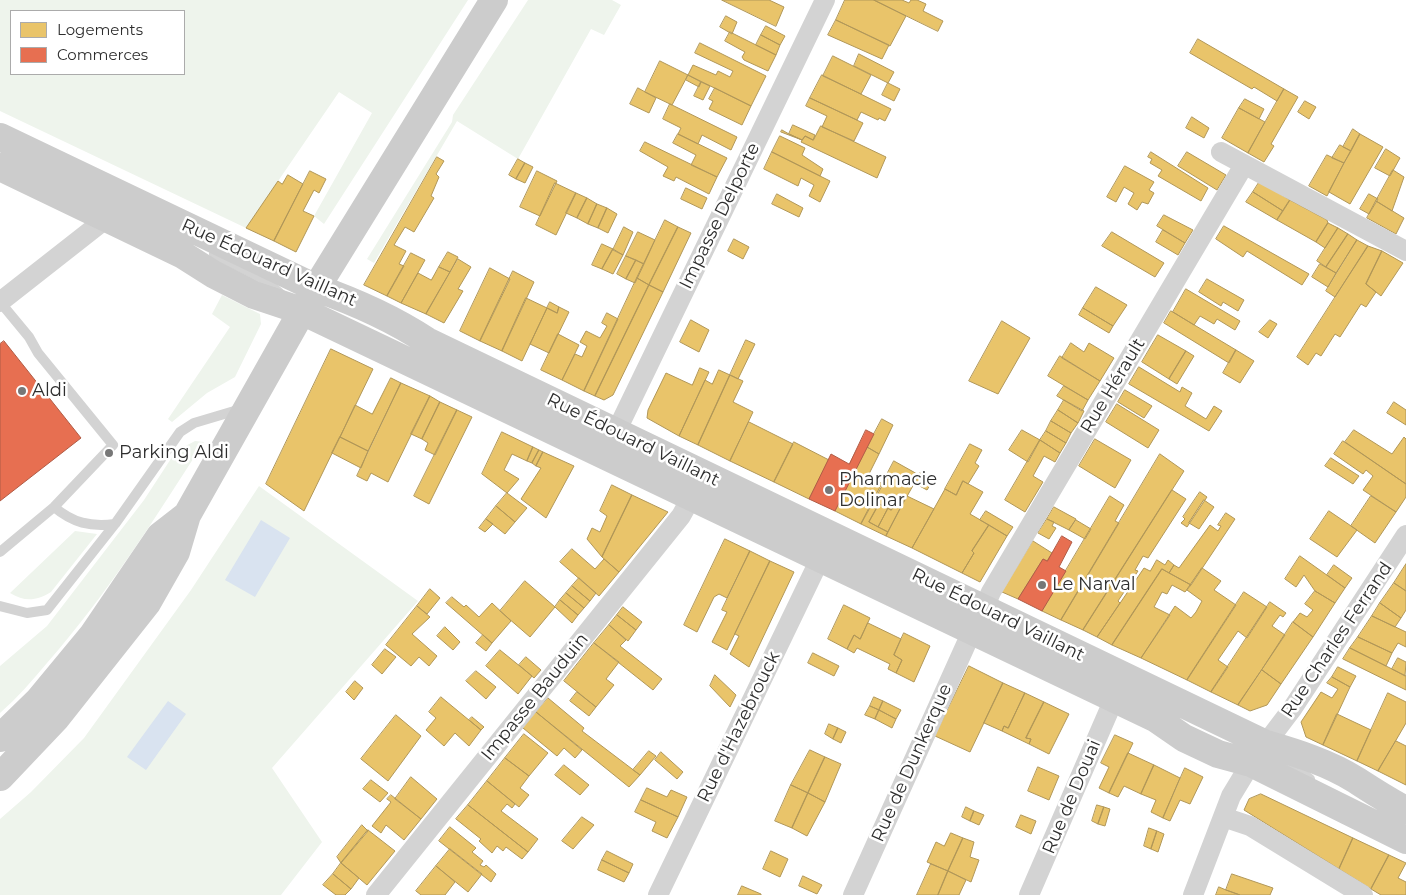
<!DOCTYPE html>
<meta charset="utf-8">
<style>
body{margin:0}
#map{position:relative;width:1406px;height:895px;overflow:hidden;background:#fff;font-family:Montserrat,sans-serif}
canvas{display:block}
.legend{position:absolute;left:10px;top:10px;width:175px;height:65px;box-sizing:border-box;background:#fff;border:1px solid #ababab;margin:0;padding:6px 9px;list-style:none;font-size:15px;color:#2e2e2e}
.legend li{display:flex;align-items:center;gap:10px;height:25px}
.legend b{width:25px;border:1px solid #ababab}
</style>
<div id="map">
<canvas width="1406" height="895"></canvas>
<ul class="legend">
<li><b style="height:14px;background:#e9c46a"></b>Logements</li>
<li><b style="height:14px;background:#e76f51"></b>Commerces</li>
</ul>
</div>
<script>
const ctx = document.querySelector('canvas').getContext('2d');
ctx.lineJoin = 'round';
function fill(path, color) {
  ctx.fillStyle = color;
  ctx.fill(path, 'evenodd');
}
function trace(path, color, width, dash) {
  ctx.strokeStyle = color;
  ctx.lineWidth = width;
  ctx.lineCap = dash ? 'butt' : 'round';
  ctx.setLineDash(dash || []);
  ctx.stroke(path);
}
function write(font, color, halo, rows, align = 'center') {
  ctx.font = font + ' Montserrat,sans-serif';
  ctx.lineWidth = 5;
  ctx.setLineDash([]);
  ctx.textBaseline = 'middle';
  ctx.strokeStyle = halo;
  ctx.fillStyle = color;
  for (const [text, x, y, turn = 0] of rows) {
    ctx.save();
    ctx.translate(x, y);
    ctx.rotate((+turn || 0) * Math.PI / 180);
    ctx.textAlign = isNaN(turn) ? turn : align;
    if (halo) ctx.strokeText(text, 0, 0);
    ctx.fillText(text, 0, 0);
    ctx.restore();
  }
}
const green = new Path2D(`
 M0 0H468L324 224 314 216 372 113 339 92 246 228 0 111ZM11 11H184V74H11Z
 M528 0H612L621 5 604 35 591 29 518 159 457 121 374 263 367 259 452 122 453 115Z
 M222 295 260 314 261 324 235 377 207 393 172 422 168 419 230 327 212 314Z
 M195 441 204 442C155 518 107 595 47 663 32 681 17 698 0 713V666L47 626 144 500 176 451Z
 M259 486 418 601 272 768 322 842 281 895H0V819L31 792 84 738 191 590Z
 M75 531 97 534 51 592C36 601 25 602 10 593Z`);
const water = new Path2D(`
 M261 520 290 538 255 597 225 580Z
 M168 701 186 714 146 770 127 757Z`);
const homes = new Path2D(`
 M722 0H769L784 7 776 26Z
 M845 0H874L906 16 890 46 836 20Z
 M874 0H902L909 3 911 0H917L926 4 923 11 943 21 938 31Z
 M726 16 737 22 732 34 720 27Z
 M836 20 889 45 882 59 828 35Z
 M766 26 785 36 780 45 761 35Z
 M730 32 776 55 768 71 744 60 742 57 745 52 725 41Z
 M761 35 780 45 776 55 756 45Z
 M1198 39 1284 89 1277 101 1254 87 1252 89 1190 53Z
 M700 43 766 76 751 106 688 75 693 65 716 75 718 71 730 77 733 71 695 53Z
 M859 54 894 72 888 83 854 66Z
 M833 56 871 75 861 94 823 76Z
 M660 61 688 75 672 105 645 92Z
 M688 75 701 82 699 87 686 80Z
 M822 75 891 109 885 121 879 118 878 120 861 112 857 120 810 98Z
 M701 82 710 86 703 100 694 96Z
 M888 83 900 89 894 101 882 95Z
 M638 88 656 98 649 113 630 104Z
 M715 88 751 106 742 125 709 109 713 101 709 99Z
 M1284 89 1298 97 1271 144 1274 146 1264 162 1248 153Z
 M810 98 863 123 854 141 822 127 827 116 806 106Z
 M1245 99 1264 109 1259 119 1239 108Z
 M1305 101 1316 107 1309 119 1298 112Z
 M670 104 737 137 731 150 702 135 698 144 678 134 681 128 663 119Z
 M1239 108 1265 122 1248 153 1222 138Z
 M1192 117 1209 128 1204 138 1186 128Z
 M793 125 815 135 813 140 805 136 802 140 789 134Z
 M821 126 886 157 877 178 801 142 805 136 813 140Z
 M1353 129 1360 134 1351 151 1343 147Z
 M782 130 789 134 802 140 781 132Z
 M678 134 727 158 717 177 691 165 696 155 673 143Z
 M1360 134 1383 147 1350 204 1329 192Z
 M780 136 805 148 802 155 823 169 820 176 772 152Z
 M645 142 717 177 709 194 676 177 674 181 663 176 668 167 640 151Z
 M1340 145 1351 151 1344 163 1332 158Z
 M1386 149 1400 158 1390 176 1375 168Z
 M772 152 830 181 820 202 809 196 814 185 801 178 798 186 764 169Z
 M1151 152 1208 188 1201 201 1158 176 1162 170 1150 163 1152 159 1148 157Z
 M1187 152 1226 175 1217 190 1178 166Z
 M1327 155 1344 163 1327 196 1309 186Z
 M437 157 444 161 436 174 439 177 431 196 434 198 414 232 405 227 394 245 406 251 399 264 404 266 387 296 364 285Z
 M518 159 525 163 516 179 509 175Z
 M525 163 533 167 525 183 516 179Z
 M1125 166 1154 182 1149 190 1154 193 1148 204 1142 202 1137 210 1128 204 1134 193 1124 187 1116 202 1107 197Z
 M1393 170 1404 177 1392 211 1376 201Z
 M310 171 326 179 319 193 314 190 303 211 314 216 296 252 274 241Z
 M537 171 557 181 540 216 520 207Z
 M288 175 303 184 274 241 246 228 278 181 282 184Z
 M1260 181 1290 200 1283 211 1253 192Z
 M555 183 576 193 556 235 536 225Z
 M686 188 707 198 702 209 681 199Z
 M1253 192 1283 211 1277 220 1246 202Z
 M576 193 587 198 577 218 566 213Z
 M777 194 803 208 799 217 772 204Z
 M1369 194 1378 199 1369 214 1360 209Z
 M587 198 597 204 588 224 577 218Z
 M1290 200 1327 220 1328 223 1316 242 1277 220Z
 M1376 201 1404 218 1396 234 1367 218Z
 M597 204 607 208 598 228 588 224Z
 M607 208 617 214 608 233 598 228Z
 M1164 215 1193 230 1185 243 1157 226Z
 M665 220 678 227 649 285 637 278Z
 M1328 223 1338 228 1325 248 1316 242Z
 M1224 226 1309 274 1302 285 1247 251 1243 257 1216 239Z
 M624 227 633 232 623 255 613 250Z
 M678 227 691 233 663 292 649 285Z
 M1338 228 1348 234 1326 267 1317 261Z
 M1163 230 1185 243 1178 255 1156 242Z
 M638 232 655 240 644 264 626 256Z
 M1112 232 1164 263 1155 277 1102 246Z
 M1348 234 1357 240 1336 273 1326 267Z
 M734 239 749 247 743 259 728 251Z
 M1357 240 1368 246 1335 297 1326 291Z
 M602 244 613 249 602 269 592 265Z
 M1368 246 1382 251 1366 284 1376 292 1366 307 1361 304 1340 337 1335 334 1321 356 1316 353 1308 365 1297 357Z
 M613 249 623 255 613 274 602 269Z
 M1382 251 1403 263 1381 296 1366 284Z
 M448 252 458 257 450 272 439 267Z
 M411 253 425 260 401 303 387 296Z
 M626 256 636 260 626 279 617 274Z
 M458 259 471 267 458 289 463 291 444 323 426 314Z
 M636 260 644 264 635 283 626 279Z
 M1320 264 1336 273 1328 287 1312 277Z
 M439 267 450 272 426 314 401 303 418 273 431 280Z
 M490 268 510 279 480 341 460 331Z
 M513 271 534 282 502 351 480 341Z
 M637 278 649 285 595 396 584 391Z
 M1207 279 1244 300 1238 311 1223 302 1221 306 1199 292Z
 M649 285 663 292 613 395 604 400 595 396Z
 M1096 287 1127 305 1113 326 1083 308Z
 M1186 289 1240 321 1235 330 1217 319 1214 324 1200 316 1194 325 1173 312Z
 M526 298 547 308 522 361 502 351Z
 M550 302 559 307 557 313 547 308Z
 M559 307 569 312 549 353 530 344 547 308 557 313Z
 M1083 308 1113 326 1109 333 1079 315Z
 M1171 311 1236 350 1229 363 1164 323Z
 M607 313 618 319 584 391 562 380 575 354 582 357 587 346 580 342 586 331 600 338 607 326 602 323Z
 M691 320 709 330 699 352 680 342Z
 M1270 320 1277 324 1268 338 1259 332Z
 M1002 321 1030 338 998 394 969 381Z
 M558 334 579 345 562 380 541 370Z
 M1158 335 1186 351 1169 379 1142 362Z
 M746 340 755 344 738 379 730 375Z
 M1071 343 1084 352 1089 343 1114 358 1100 381 1062 358Z
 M331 349 373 369 304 511 266 484Z
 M1236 350 1254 361 1240 383 1223 373Z
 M1186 351 1194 356 1177 384 1169 379Z
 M1060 356 1100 381 1088 400 1048 376Z
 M1139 367 1180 392 1182 387 1192 393 1185 406 1206 419 1214 406 1222 411 1209 431 1129 384Z
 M700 368 709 372 679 436 647 418 648 410 666 373 692 385Z
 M719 370 730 375 698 445 679 436 705 380 712 384Z
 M730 375 743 381 733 402 753 412 730 461 698 445Z
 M391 378 401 383 368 451 340 437 355 405 372 414Z
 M401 383 430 396 388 482 371 473 367 481 357 476Z
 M1064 386 1088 400 1082 411 1057 396Z
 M1125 390 1152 406 1144 418 1118 402Z
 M430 396 440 402 422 439 411 434Z
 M1064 400 1084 411 1078 423 1058 410Z
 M440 402 457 410 435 455 425 450 428 443 422 439Z
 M1394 402 1406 410V425L1387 413Z
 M1117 404 1159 430 1148 448 1106 422Z
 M457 410 472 417 429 504 414 496Z
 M1058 410 1078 423 1071 433 1051 421Z
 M882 419 893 425 879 454 867 447Z
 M1051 421 1071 433 1066 443 1046 431Z
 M749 422 793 444 774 482 730 461Z
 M1022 430 1040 440 1028 462 1009 450Z
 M1354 430 1392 454 1404 437 1406 439V484L1345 442Z
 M1046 431 1066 443 1060 453 1040 440Z
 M502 432 533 447 527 461 512 454 504 470 519 479 507 493 482 474Z
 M340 437 368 451 361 468 332 453Z
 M1095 439 1131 460 1115 488 1079 466Z
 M1040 440 1060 453 1055 462 1044 456 1033 476 1043 482 1025 512 1005 500Z
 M1343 441 1406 484V497L1396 512 1363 490 1373 476 1366 470 1363 474 1334 454Z
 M794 442 829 460 809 499 774 482Z
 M970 444 982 450 975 463 979 466 968 484 963 481 956 495 945 489Z
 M533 447 539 450 532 463 527 461Z
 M867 447 879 454 868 476 883 484 861 524 835 511Z
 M539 450 543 452 536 466 532 463Z
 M543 452 574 466 546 518 521 499 541 468 536 466Z
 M1160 454 1184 471 1083 630 1061 620Z
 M1331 458 1359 476 1353 484 1325 466Z
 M894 461 919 475 901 507 895 505 891 510 879 504 869 522 888 532 886 536 861 524Z
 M920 473 928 477 930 474 935 477 927 490 914 483Z
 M963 481 983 492 970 514 989 525 972 551 974 553 962 573 912 548 945 489 956 495Z
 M612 485 632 495 602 557 587 539 592 528 600 532 607 516 600 511Z
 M1172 490 1186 499 1148 558 1143 556 1135 570 1138 571 1118 601 1120 603 1097 637 1083 630Z
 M1200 492 1207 497 1187 527 1181 523 1185 519 1183 517Z
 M507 493 527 508 515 522 496 506Z
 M632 495 668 512 619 572 602 557Z
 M907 496 934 509 912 548 886 536Z
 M1110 496 1124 505 1115 521 1119 523 1061 620 1042 611Z
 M1371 496 1396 512 1375 543 1351 526Z
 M1204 500 1214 507 1199 529 1189 523Z
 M879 504 888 508 878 527 869 522Z
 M895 505 901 507 888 532 878 527 888 508 891 510Z
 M496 506 515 522 505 534 486 519Z
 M1054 507 1076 519 1069 530 1047 519Z
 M986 511 1013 527 1007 536 980 520Z
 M1329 511 1357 530 1337 557 1310 539Z
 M1226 513 1235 519 1191 585 1169 573 1174 565 1179 568 1210 525 1218 531 1221 526 1218 525Z
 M486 519 493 524 485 532 479 528Z
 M1047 519 1054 522 1052 526 1056 528 1049 539 1038 533Z
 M1076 520 1091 529 1085 539 1069 530Z
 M989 525 1007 536 980 582 962 573 974 553 972 551Z
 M725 539 750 551 727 598 719 594 714 597 697 632 684 625Z
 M1033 541 1052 553 1047 561 1043 559 1018 599 1002 592Z
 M572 549 595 569 604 559 619 572 599 596 560 562Z
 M750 551 770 561 727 650 712 642 727 612 722 610Z
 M1300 556 1345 588 1335 603 1315 591 1304 575 1296 587 1285 579Z
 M1157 560 1165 565 1168 560 1174 565 1169 573 1162 569 1112 645 1097 637 1144 568 1150 571Z
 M770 561 794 572 749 667 730 654 739 636 735 634Z
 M1406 564V591L1394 583Z
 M1334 565 1352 578 1345 588 1327 575Z
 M1202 568 1221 581 1214 590 1236 605 1187 680 1141 658 1175 606 1191 618 1196 612 1202 601 1187 590Z
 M1162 569 1191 585 1185 592 1172 585 1167 594 1162 592 1154 607 1170 615 1141 658 1112 645Z
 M579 578 596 593 590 601 572 586Z
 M525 581 555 607 530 637 500 611Z
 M1394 583 1406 591V610L1401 618 1380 603Z
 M572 586 590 601 584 608 566 593Z
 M430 589 440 598 427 614 417 606Z
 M1315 591 1335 603 1313 637 1293 622 1300 613 1307 617 1313 610 1305 604Z
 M1244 592 1267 607 1247 638 1238 631 1218 660 1228 667 1211 692 1187 680Z
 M566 593 584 608 578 615 560 600Z
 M452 597 464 607 466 605 479 617 492 603 511 621 492 643 446 603Z
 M560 600 578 615 572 623 555 607Z
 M1270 602 1286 613 1283 617 1280 615 1272 626 1285 635 1238 705 1211 692Z
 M1380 603 1401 618 1395 627 1372 616Z
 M844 605 870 618 860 639 854 635 847 649 828 639Z
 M417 606 430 617 412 634 437 656 429 666 419 657 411 666 386 645Z
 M623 607 642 622 636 630 617 615Z
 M617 615 636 630 628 641 609 625Z
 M1372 616 1406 632V647L1398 643 1392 653 1358 637Z
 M1293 622 1313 637 1281 684 1262 670Z
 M868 623 901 639 894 655 902 660 896 673 888 669 890 664 857 648 854 653 847 649 854 635 860 639Z
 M609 625 626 640 620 646 662 679 653 690 594 643Z
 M445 627 460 642 453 650 437 636Z
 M904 633 930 646 914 682 896 673 902 660 894 655Z
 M483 635 492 643 486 651 476 643Z
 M1358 637 1392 653 1386 666 1350 648Z
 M594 643 619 662 606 679 614 685 596 707 564 681Z
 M1350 648 1406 676V690L1343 659Z
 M385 649 396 657 382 674 372 665Z
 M500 650 532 676 518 694 486 666Z
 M813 653 839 666 834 676 808 663Z
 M526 657 541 670 534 678 519 665Z
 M1398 658 1406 662 1405 676 1392 669Z
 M969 666 1003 683 970 752 935 736Z
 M1338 667 1356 676 1350 687 1332 677Z
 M1262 670 1281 684 1267 705 1250 711 1238 705Z
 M476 671 496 687 486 699 466 681Z
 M715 675 736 695 730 707 710 686Z
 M1332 677 1350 687 1323 745 1306 737 1301 722 1321 692 1332 698 1338 689 1327 683Z
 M355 681 363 688 354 700 346 692Z
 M1003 683 1025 693 1008 728 1004 726 1002 731 984 723Z
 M577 692 596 707 589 716 570 701Z
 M1025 693 1044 702 1026 738 1031 739 1029 744 1002 731 1004 726 1008 728Z
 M1388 693 1406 702V723L1378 771 1357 761Z
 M441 697 481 730 469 746 455 733 444 746 426 730 436 718 429 712Z
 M874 697 883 701 879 710 870 706Z
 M548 698 584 728 582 731 640 775 629 787 536 712Z
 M883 701 901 710 896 719 879 710Z
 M1044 702 1069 714 1049 754 1029 744 1031 739 1026 738Z
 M870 706 879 710 875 719 865 715Z
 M879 710 896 719 892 728 875 719Z
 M536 712 582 750 575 758 564 748 557 756 523 728Z
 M1337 714 1371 730 1357 761 1323 745Z
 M396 715 421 736 388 781 361 759Z
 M472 717 484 727 481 730 469 720Z
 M829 724 838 728 833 739 825 734Z
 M838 728 846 732 841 743 833 739Z
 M524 734 548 753 529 776 505 758Z
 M1115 735 1133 743 1109 793 1099 788 1109 767 1101 763Z
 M1396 741 1406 746V785L1378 771Z
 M810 750 825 757 808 793 791 785Z
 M649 751 656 756 640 775 633 770Z
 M661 752 683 772 677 779 655 760Z
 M1128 753 1154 765 1141 794 1124 786 1118 797 1109 793Z
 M825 757 841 764 825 802 808 793Z
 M505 758 529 776 520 788 529 795 519 807 487 781Z
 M564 765 589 785 580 795 555 775Z
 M1154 765 1180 778 1163 818 1151 812 1156 800 1141 794Z
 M1038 767 1059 776 1049 800 1028 791Z
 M1185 768 1203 777 1190 804 1180 800 1170 821 1163 818Z
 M411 777 437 799 421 819 395 799Z
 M371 780 388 793 380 802 363 789Z
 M487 781 515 804 512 808 507 804 501 811 538 839 528 852 468 805Z
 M791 785 808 793 792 828 775 821Z
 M647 788 667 797 671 790 687 797 678 817 641 800Z
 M808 793 825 802 807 836 792 828Z
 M1261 794 1353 838 1339 869 1244 810 1249 799Z
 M391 795 421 819 404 840 386 825 381 833 372 826 391 802 387 799Z
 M641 800 678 817 667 838 652 831 656 822 635 812Z
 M468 805 528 852 522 859 506 847 503 851 497 846 492 853 479 841 481 839 456 819Z
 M1097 805 1104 807 1098 824 1092 821Z
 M966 807 974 811 970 821 962 817Z
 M1104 807 1110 809 1105 826 1098 824Z
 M974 811 984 815 979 825 970 821Z
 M1021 815 1036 821 1031 834 1016 827Z
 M582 817 594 825 573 849 562 841Z
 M362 825 368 831 341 863 337 857Z
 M450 827 476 848 472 852 483 861 480 865 484 867 486 865 496 874 491 882 439 841Z
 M1149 828 1157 831 1151 849 1144 846Z
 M368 830 395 851 367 885 341 863Z
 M1157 831 1164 834 1158 852 1151 849Z
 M951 833 963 838 948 871 927 862 936 842 944 846Z
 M963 838 974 842 970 857 979 860 971 882 948 871Z
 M1353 838 1389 855 1371 889 1339 869Z
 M450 849 482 874 468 892 436 866Z
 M607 851 633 864 629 873 602 860Z
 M771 851 788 859 780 877 763 869Z
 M1389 855 1406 863 1398 878 1406 882V895H1381L1371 889Z
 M602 860 629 873 624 882 598 870Z
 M341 863 359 878 351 889 333 874Z
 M931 864 948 871 938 895H917Z
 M436 866 455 882 445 895H421L416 891Z
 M948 871 966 880 959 895H938Z
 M333 874 351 889 345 895H336L323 885Z
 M1232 874 1273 888 1270 895H1240L1226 890Z
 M803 876 822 885 817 894 799 886Z
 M742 886 761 894V895H738Z
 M1219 887 1226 890 1240 895H1216Z`);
const shops = new Path2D(`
 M4 341 81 438 0 501V344Z
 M866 430 874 434 835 511 809 499 831 454 849 464Z
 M1062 536 1072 542 1059 567 1066 571 1042 611 1018 599 1043 559 1047 561Z`);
const lane = new Path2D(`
 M214 254 262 278 282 295
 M54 507C73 523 90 527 115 524
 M0 552 54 507 113 445 38 353 29 337 0 302
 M0 606 27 613 47 610 115 524 180 432 194 423 241 409
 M1284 759 1310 779`);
const street = new Path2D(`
 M1221 152 1406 251
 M0 302 107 218
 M616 432 825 0
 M984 608 991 592 1244 165
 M1223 817 1250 826 1363 895
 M376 895 681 516 691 498
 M658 895 820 559
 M853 895 972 631
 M1029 895 1114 699
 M1193 895 1231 796 1251 763 1292 709 1406 535`);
const secondary = new Path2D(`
 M0 137 316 288C356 302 392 318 427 341L1266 744C1297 753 1329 763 1356 780 1373 791 1388 801 1406 810
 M0 167 183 255 213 274 254 295 302 311 1155 718 1184 738 1218 754 1251 763 1406 840
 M0 738 39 700 92 636 160 536 187 515
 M0 777 56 718 147 603 176 552 187 515 302 311 494 0`);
const markers = [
 [22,391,5,"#777"],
 [109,453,5,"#777"],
 [829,490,5,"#777"],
 [1042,585,5,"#777"]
];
const streetNames = [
 ["Impasse Delporte",720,216,-64],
 ["Rue Édouard Vaillant",269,263,24],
 ["Rue Hérault",1113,386,-59],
 ["Rue Édouard Vaillant",633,440,26],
 ["Rue Édouard Vaillant",998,615,26],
 ["Rue Charles Ferrand",1337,640,-56],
 ["Impasse Bauduin",535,697,-51],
 ["Rue d'Hazebrouck",739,727,-64],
 ["Rue de Dunkerque",912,763,-66],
 ["Rue de Douai",1072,797,-67]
];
const poiNames = [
 ["Aldi",32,391],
 ["Parking Aldi",119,453],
 ["Pharmacie",839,480],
 ["Dolinar",839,501],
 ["Le Narval",1052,585]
];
fill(green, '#eef4ec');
fill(water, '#d9e3f0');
fill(homes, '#e9c46a');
trace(homes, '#b19758', 1);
fill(shops, '#e76f51');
trace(shops, '#b05c46', 1);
trace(lane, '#d3d3d3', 10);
trace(street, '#d3d3d3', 20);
trace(secondary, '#ccc', 28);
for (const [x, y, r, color] of markers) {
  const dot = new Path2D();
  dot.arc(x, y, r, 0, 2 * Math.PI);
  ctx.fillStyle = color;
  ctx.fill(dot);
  trace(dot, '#fff', 2);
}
write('18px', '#2e2e2e', '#fff', streetNames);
write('18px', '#2e2e2e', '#fff', poiNames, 'left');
</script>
